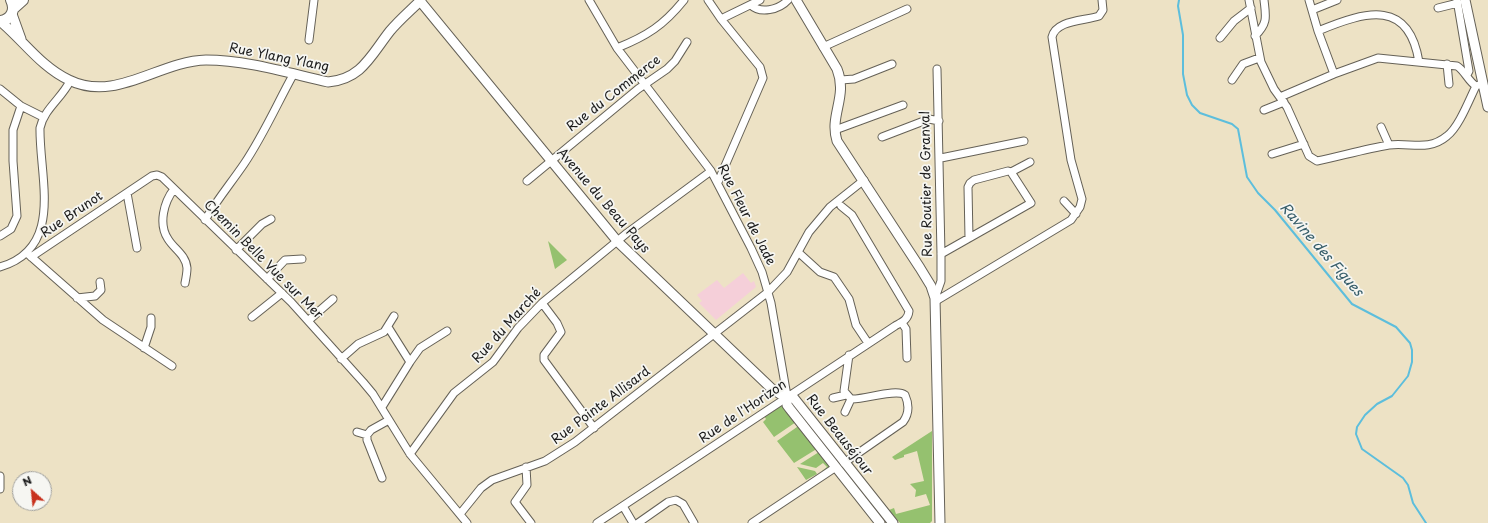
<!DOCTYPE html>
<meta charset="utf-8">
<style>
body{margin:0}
#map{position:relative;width:1488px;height:523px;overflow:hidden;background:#ede2c5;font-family:"Playpen Sans",sans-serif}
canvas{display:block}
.north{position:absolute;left:12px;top:471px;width:40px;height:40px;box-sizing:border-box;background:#f6f6f2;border:1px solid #9f9f9c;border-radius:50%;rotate:333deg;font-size:11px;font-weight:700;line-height:16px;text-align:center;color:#1c1c1c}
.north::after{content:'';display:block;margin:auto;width:14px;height:18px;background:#c8321e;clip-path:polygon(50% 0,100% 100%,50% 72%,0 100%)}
</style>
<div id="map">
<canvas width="1488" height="523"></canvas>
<div class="north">N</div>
</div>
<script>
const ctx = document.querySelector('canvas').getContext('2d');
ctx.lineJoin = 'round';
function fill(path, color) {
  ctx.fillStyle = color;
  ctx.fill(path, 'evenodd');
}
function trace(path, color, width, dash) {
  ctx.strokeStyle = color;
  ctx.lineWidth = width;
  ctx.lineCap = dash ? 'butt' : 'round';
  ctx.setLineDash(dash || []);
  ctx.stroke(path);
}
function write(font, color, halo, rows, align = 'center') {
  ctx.font = font + ' "Playpen Sans",sans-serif';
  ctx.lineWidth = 3.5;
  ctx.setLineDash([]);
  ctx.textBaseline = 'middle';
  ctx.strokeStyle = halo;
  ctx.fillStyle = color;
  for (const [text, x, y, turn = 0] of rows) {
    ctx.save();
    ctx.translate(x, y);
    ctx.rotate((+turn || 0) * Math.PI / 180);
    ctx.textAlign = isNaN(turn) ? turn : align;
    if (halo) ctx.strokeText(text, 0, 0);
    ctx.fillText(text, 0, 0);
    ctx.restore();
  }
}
const built = new Path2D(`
 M743 273 751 283 754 281 756 287 716 320 699 303 702 301 697 295 717 280 724 288Z`);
const green = new Path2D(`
 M548 241 567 260 555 269Z
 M783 404 796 422 774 437 763 422 766 419 764 416Z
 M797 427H801L816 447 815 450 794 463 777 441Z
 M932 431V521L930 523H900L889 510 894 508 896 514 930 505 926 494 915 497 916 490 910 484 924 481 917 451 904 455V457L895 460 892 457Z
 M819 452 830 465V469L822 474V471L827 467 823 463 816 468 800 464Z
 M797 467 815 471 817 474 806 480Z`);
const stream = new Path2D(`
 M1179 0 1178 6 1183 35V74L1187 95 1192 105 1200 113 1232 124 1238 129 1247 177 1258 193 1275 210 1352 304 1396 327 1410 343 1412 350V362L1408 376 1392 396 1377 404 1365 415 1357 427 1356 434 1362 449 1403 478 1408 485 1413 503 1426 523`);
const minor = new Path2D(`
 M589 0 617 48 711 171 751 248 762 272 771 303 787 396
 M708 0 721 19 760 67 763 78 718 182
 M1249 0 1261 62 1274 89 1287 107 1309 156 1317 161C1341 156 1365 149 1389 145 1410 142 1428 152 1447 136 1459 127 1469 100 1476 86
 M1309 0 1318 31 1334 74
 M1457 0 1469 71 1467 75
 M751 5C760 14 779 10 788 0
 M1438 8 1458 3
 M1312 10 1337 0
 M721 19 760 0
 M1318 31C1368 10 1409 0 1419 62
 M1255 36C1268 23 1266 17 1264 0
 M1220 38 1234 21 1251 8
 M309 40 314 0
 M823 47 907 9
 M617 48C647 36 664 25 684 0
 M1447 64 1449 84
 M841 80 854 79 892 64
 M1232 80 1243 64 1259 58
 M0 89 21 106 43 117
 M1280 97 1334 74 1378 58 1457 66C1465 71 1468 81 1476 86L1479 85
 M1264 110 1284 102
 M1381 127 1389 145
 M835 130 903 105
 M882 137 929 119 939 121
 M1272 154 1304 144
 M941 158 1024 141
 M527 181 638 89 667 69 675 61 687 42
 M174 189C164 202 158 224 168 239 174 249 186 255 187 268 187 273 186 278 185 283
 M127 193 137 248
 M1064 201 1076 214
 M205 220C217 200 231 183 244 164 263 136 277 104 293 75
 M0 236 11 229 17 216 13 161V130L21 106
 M969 238 968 187 970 183 974 180 1008 171 1011 172 1030 162
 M236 250 262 224 271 219
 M798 252 820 272 834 277 849 299 856 325 868 343
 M28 254 103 320 172 366
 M941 254 1031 203 1011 172
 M31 257 152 176 157 175 162 177 291 302 363 382 373 394 410 454 467 523
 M0 267C65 248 39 177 40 128 44 109 62 98 70 81
 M267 279 285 260 302 259
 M77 298 95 296 101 290 100 282
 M935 298 941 281V254L937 69
 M936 301 1071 220 1080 207 1082 199 1071 160 1052 37C1056 20 1084 21 1099 16L1103 10 1102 0
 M542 303 557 323 561 332 544 355V360L594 428
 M252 317 282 293
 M309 320 333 299
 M902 323 906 329 907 358
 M144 348 151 327V318
 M341 359 358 344 384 332 394 316
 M410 362 420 348 447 331
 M833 398 846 395
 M382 407 410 362 388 327
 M845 412 851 399
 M357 432 367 435
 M410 454 454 393 493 362 518 328 542 303 627 233 711 171
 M844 463 903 422C909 414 909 404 905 395 896 388 864 400 851 399L844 391 849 355
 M526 467 527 485 515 502 531 523
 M0 476V489
 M382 478 367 440V435L371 430 389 420
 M623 506 633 523
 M460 514 481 488 492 480 545 461 575 442 768 292 787 272 809 232 830 207 864 180
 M597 523 895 326C902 322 908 320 909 311L852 215 841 206
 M638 523 668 502 676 500 683 504 694 523
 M752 523 836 467`);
const tertiary = new Path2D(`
 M796 0 837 69C848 97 829 115 837 141L920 268 931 286 935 298 940 523
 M1465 0 1488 107
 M420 1 618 242 771 388 780 394 793 397 893 523
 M12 14 21 39
 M0 21C23 40 41 67 69 80 116 103 159 61 206 60 247 60 288 73 328 82 362 79 371 55 390 31 399 20 411 10 421 0
 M787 396V405L790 409 880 523`);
const secondary = new Path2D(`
 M13 9 23 0
 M0 21C11 20 16 10 11 0`);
const streetNames = [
 ["Rue Ylang Ylang",279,58,11],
 ["Rue du Commerce",614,94,-38],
 ["Rue Routier de Granval",927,184,-91],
 ["Avenue du Beau Pays",603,201,49],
 ["Rue Brunot",72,215,-34],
 ["Rue Fleur de Jade",746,215,63],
 ["Chemin Belle Vue sur Mer",263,260,45],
 ["Rue du Marché",507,326,-48],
 ["Rue Pointe Allisard",601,406,-37],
 ["Rue de l'Horizon",743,412,-34],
 ["Rue Beauséjour",839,435,52]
];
const waterNames = [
 ["Ravine des Figues",1321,250,49]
];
fill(built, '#f5cfd9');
fill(green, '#95c16f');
trace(stream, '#5dbedc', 2);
trace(minor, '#656157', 9);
trace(tertiary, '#656157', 11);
trace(secondary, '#656157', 12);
trace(minor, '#fff', 7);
trace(tertiary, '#fff', 9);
trace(secondary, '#fff', 10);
write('13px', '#1c1c1c', '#f6f6f2', streetNames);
write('italic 14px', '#365d69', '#f6f6f2', waterNames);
</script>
